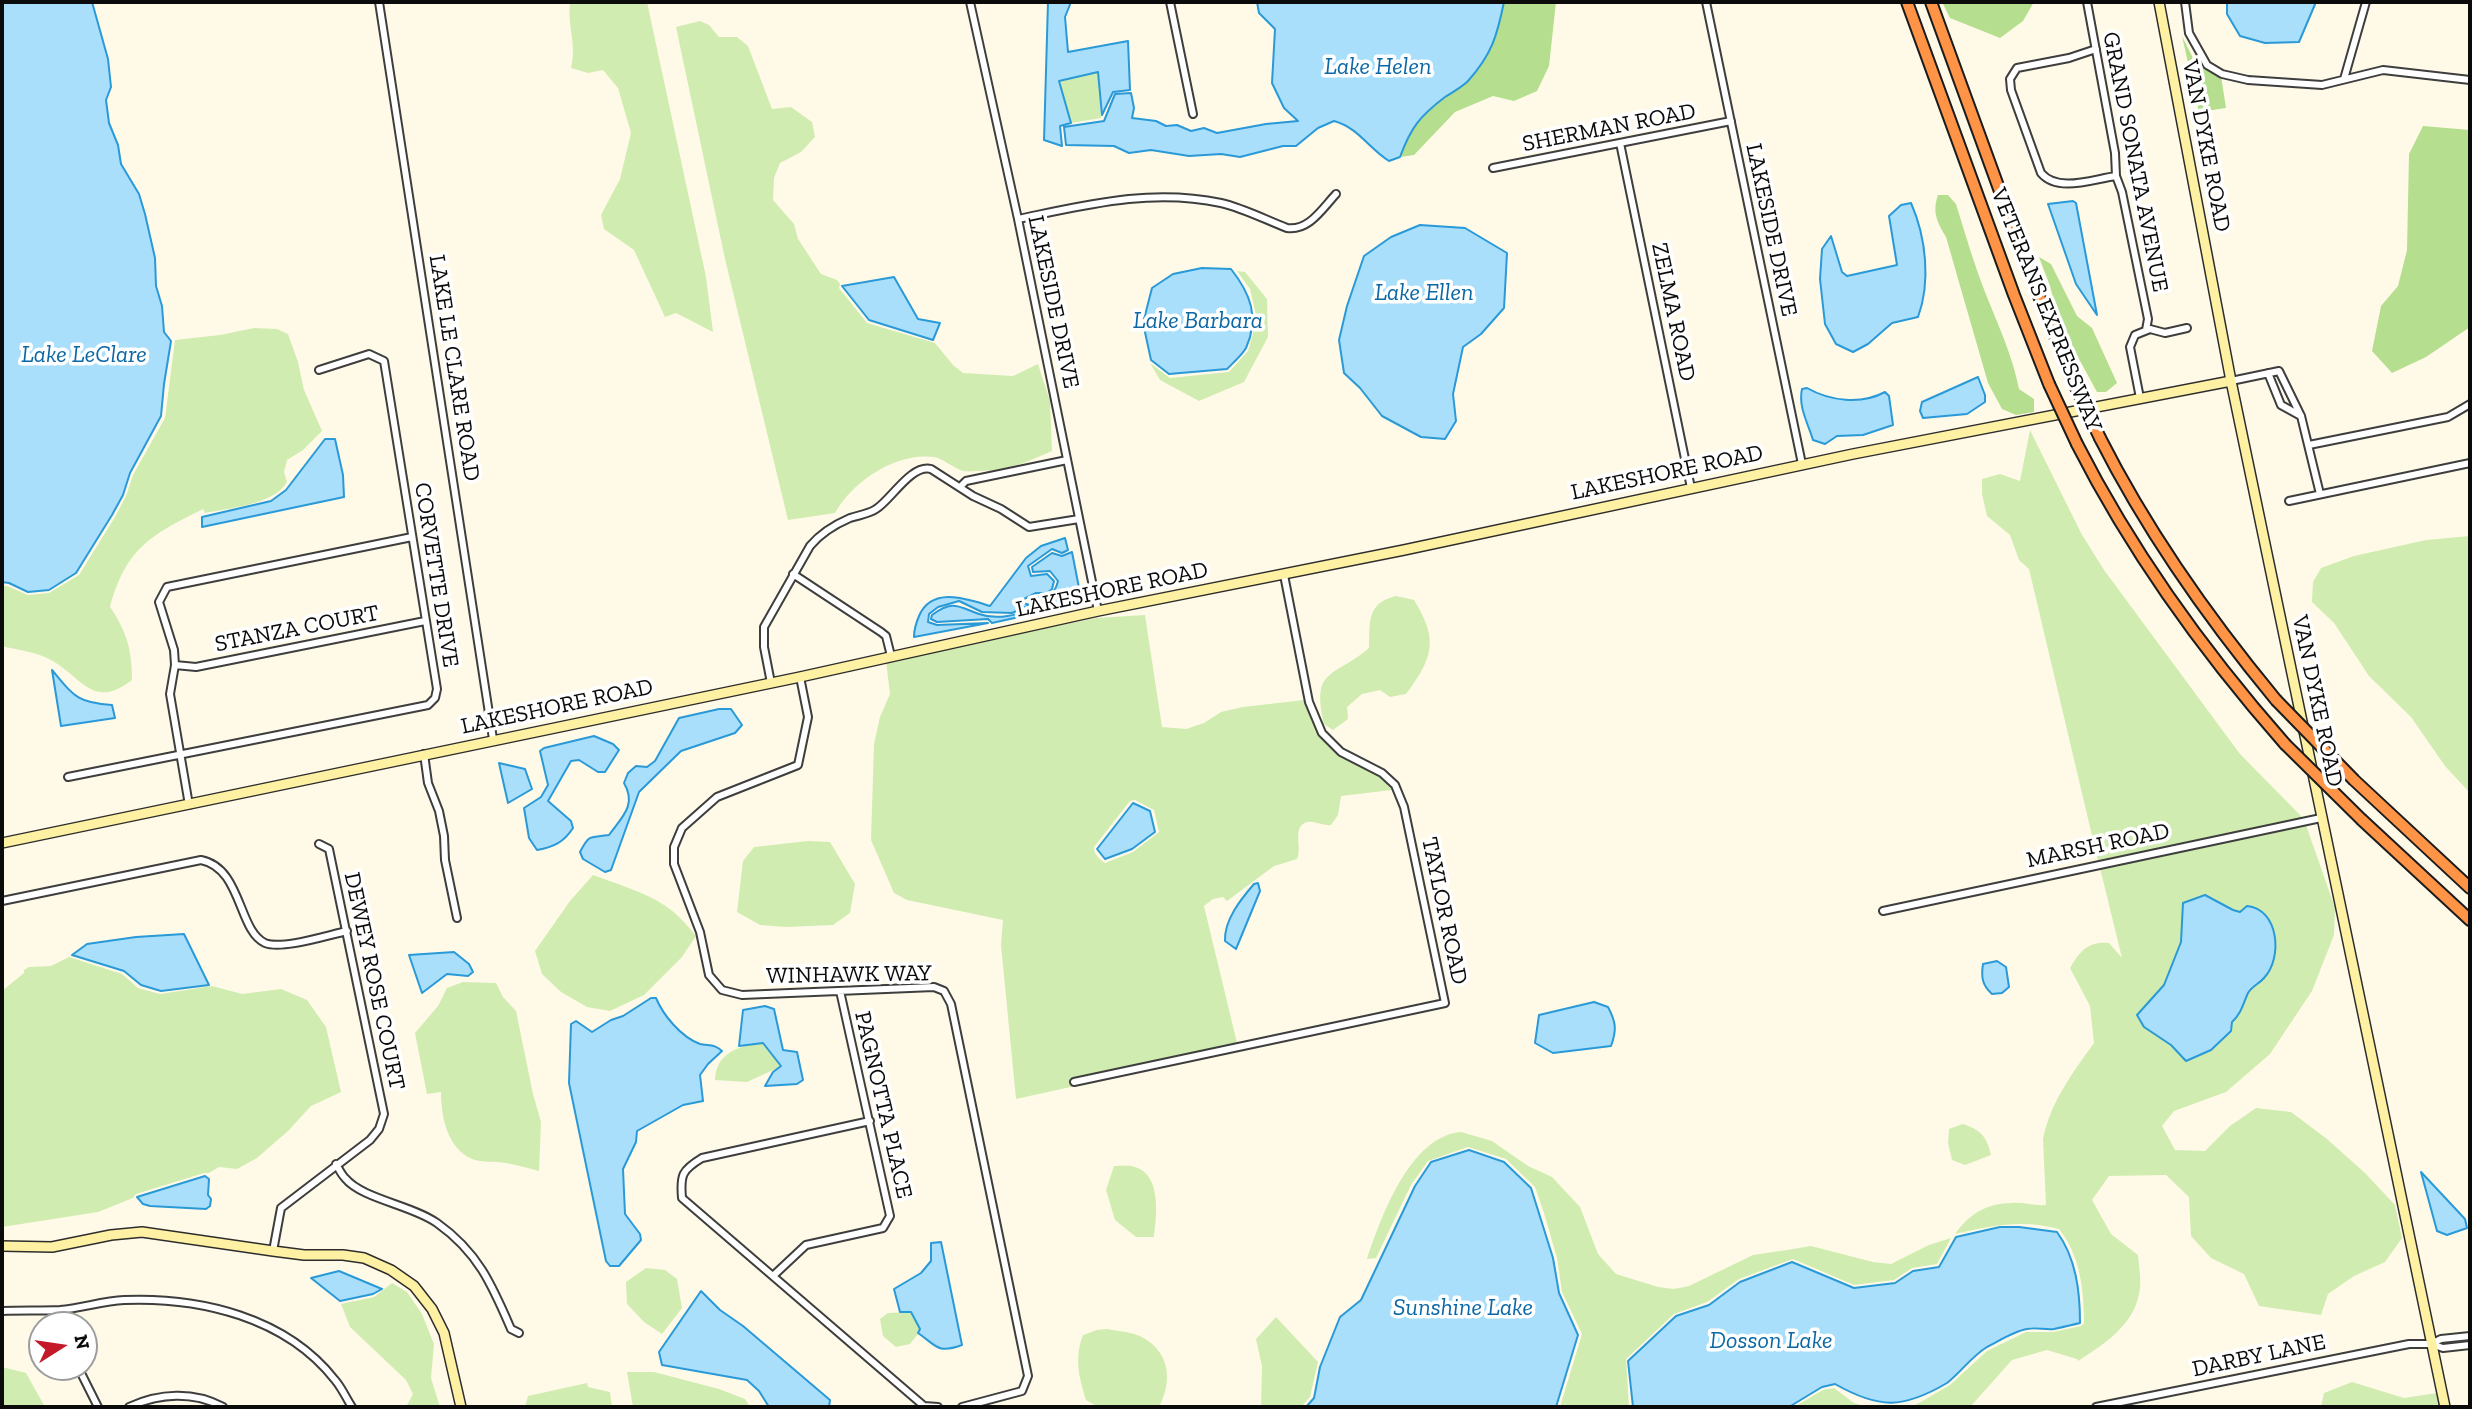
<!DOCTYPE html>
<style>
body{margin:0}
#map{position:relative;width:2472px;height:1409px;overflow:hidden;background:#fffae8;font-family:"Zilla Slab",serif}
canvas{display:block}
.frame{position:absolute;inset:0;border:4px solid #0b0b0b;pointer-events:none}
.north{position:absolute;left:28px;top:1311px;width:70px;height:70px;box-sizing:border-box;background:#fff;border:2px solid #9d9d9d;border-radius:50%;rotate:78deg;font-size:19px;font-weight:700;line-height:28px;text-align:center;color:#0b0b0b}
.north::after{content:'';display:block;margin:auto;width:24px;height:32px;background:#c41928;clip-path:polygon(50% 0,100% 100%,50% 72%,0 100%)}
</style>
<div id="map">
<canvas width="2472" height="1409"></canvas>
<div class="frame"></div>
<div class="north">N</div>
</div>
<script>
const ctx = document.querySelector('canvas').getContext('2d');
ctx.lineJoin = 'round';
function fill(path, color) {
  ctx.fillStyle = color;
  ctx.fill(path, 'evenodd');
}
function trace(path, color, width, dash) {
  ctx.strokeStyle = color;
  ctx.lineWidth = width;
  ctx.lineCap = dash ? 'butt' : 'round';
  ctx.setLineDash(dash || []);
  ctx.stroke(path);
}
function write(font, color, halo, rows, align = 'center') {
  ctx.font = font + ' "Zilla Slab",serif';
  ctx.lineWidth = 7;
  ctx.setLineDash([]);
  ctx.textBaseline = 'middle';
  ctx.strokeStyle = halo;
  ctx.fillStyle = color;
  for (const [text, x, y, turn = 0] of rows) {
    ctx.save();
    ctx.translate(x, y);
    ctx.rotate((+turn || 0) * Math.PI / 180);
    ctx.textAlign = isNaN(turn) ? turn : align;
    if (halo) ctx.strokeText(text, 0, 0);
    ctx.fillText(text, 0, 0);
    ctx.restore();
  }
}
const green = new Path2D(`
 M570 2H647L706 277 713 332 676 313 665 317 634 250 604 229 601 215 620 179 631 133 618 88 603 70 588 73 571 68C577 44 567 27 570 2Z
 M700 21 709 25 719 37H737L748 46 772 109 791 107 812 122 815 137 801 152 780 163 774 178 773 200 794 224 798 239 821 274 837 280 840 284 839 288 867 323 935 343 953 365 963 373 1013 376 1038 364 1050 401 1052 451C1027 462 1007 471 979 471 974 471 968 472 963 471 953 468 944 459 934 457 896 452 853 481 835 513L788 520 725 259 676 27Z
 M1099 72 1101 118 1071 123 1059 81Z
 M1237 271 1245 272 1267 299 1268 337 1244 382 1199 401 1160 380 1150 363 1170 378 1229 372 1248 351 1257 319 1250 289Z
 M254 328 277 329 288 334 298 362 304 390 322 431 303 450 287 460 284 472 287 482C274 505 229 508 205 513L203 509C151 535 126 548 110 607 127 632 132 650 132 680 93 710 83 678 51 660 37 652 17 650 2 646V586H7L28 595 49 593 79 575 115 517 126 496 133 475 165 418 175 340 220 335Z
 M2030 430 2081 533 2104 570 2240 754 2303 818 2098 861 2029 569 2019 560 2010 535 1987 516 1982 494V479L2000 474 2020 481Z
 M2470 536V793L2445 766 2411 717 2369 676 2334 623 2312 602 2313 582 2321 568 2354 556 2426 540Z
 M1396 596 1414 600C1439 640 1433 658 1406 694L1390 697 1380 690 1362 694 1347 707 1348 719 1333 730 1324 724C1311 667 1334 678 1369 648 1370 623 1366 603 1396 596Z
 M1145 615 1162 727 1186 729 1204 723 1221 712 1243 707 1304 700C1311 721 1321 744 1341 756 1358 766 1381 772 1392 790L1341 796 1338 815 1331 825C1323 826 1315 821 1307 822 1291 827 1303 847 1297 859L1274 866 1227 901 1223 897 1213 899 1204 906 1237 1043 1222 1046 1223 1053 1239 1050 1016 1099 1001 945 1003 920 907 900 894 893 871 840 874 744 880 717 890 694 886 661 1096 618ZM1135 800 1154 810 1159 832 1133 852 1105 863C1100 860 1093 853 1094 847L1130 801Z
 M2306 825 2335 908 2334 935 2312 991 2270 1054 2226 1092 2174 1111 2162 1126 2175 1150 2205 1151 2230 1126 2256 1108 2291 1112 2327 1139 2365 1173 2395 1205 2402 1238 2385 1262 2354 1276 2328 1294 2321 1315 2259 1306 2244 1274 2211 1258 2191 1236 2189 1197 2166 1175 2109 1176 2092 1200 2111 1234 2138 1255C2139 1267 2142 1282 2139 1294 2133 1326 2103 1345 2078 1361L2077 1359 2047 1350 2012 1360 1970 1407H1912L1950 1385 1987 1351 2026 1332H2053L2081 1326 2084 1323C2084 1290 2080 1255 2059 1229 2023 1219 1990 1226 1955 1234 1969 1214 1987 1203 2012 1203 2024 1202 2034 1206 2046 1205L2043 1139C2050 1103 2073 1072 2094 1043L2090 1006 2070 968C2080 951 2088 941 2109 943L2122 958 2100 868ZM2205 895C2232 907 2253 922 2276 939L2272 964 2265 978 2249 990 2245 1001 2232 1022 2231 1032 2211 1050 2186 1061 2171 1045 2144 1027 2137 1014 2164 985 2181 942 2184 903Z
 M808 841 830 842 855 884 850 913 833 925 787 927 760 925 737 912 743 861 754 847Z
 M593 875C614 883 645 892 664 905 677 913 686 924 696 936L682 957 644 995 610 1011 587 1007 561 992 542 974 535 951 570 901Z
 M69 957 122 974 138 988 160 994 212 986 242 994 281 989 307 1000 326 1027 341 1092 311 1106 288 1131 257 1158 237 1169 219 1167 209 1173H204L136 1194 133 1198 98 1212 2 1227V991L24 973V970L29 967 51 966Z
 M463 982 496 983 503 997 516 1011 533 1094 541 1122 539 1171C528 1168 517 1165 506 1163 494 1161 483 1163 472 1159 447 1148 441 1116 441 1092L427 1094 415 1033 438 1006 447 988Z
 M763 1042 782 1066 747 1082 715 1080C716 1052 740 1046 763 1042Z
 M1963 1124C1981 1130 1987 1137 1991 1155L1965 1165 1952 1160 1948 1143 1949 1129Z
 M1461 1132 1492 1141 1528 1166 1552 1177 1580 1207 1598 1254 1616 1274 1658 1287 1674 1289 1689 1286 1753 1255 1787 1250 1811 1246 1873 1262 1891 1264 1929 1245 1951 1238 1937 1264 1912 1268 1894 1280 1854 1285 1793 1259 1739 1279 1707 1302 1674 1314 1626 1359 1629 1407H1560L1582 1334 1562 1292 1557 1258 1544 1213 1535 1187 1506 1159 1468 1147 1428 1161 1411 1185 1376 1258 1367 1259C1381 1217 1410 1136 1461 1132Z
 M1114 1166C1120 1166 1126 1165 1131 1166 1162 1171 1157 1215 1154 1237H1136L1115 1220 1106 1190Z
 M646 1268 665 1270 677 1279 682 1308 662 1334 644 1322 627 1304 626 1282Z
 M392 1283 407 1292 422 1314 434 1344 431 1378 440 1407H406L413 1394 406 1380 350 1327 341 1304 374 1297Z
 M911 1312 921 1330 910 1344 896 1347 883 1336 880 1319 888 1313Z
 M1276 1317 1318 1362 1310 1397 1301 1407H1261L1262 1366 1256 1339Z
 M1107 1329C1117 1331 1131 1332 1140 1336 1170 1351 1173 1380 1159 1407H1098L1086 1400C1079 1377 1074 1358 1083 1335L1097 1330Z
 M2 1367 26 1373 45 1407H2Z
 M627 1372H654L719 1389 745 1399 750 1407H633Z
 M2352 1382 2404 1398 2437 1393 2440 1407H2321L2324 1393Z
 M587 1383 588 1387 610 1392 612 1407H525L528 1396Z
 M1834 1388 1854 1403 1868 1407H1794L1823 1390Z`);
const forest = new Path2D(`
 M1504 2H1556L1549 66 1537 91 1514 101 1493 96 1455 112 1414 155 1400 157C1411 127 1420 116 1446 97 1453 92 1462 87 1468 81 1492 53 1497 37 1504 2Z
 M1942 2H2034L2023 21 2000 38 1950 18Z
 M2182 36 2196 64 2221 76 2226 108 2199 112Z
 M2423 126 2470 130V327L2426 357 2392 373 2372 351 2381 306 2398 286 2407 250 2409 154Z
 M1938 195H1948L1956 204C1965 233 1974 264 1985 292 1998 325 2012 354 2019 389L2034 399V412L2016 415 2002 409 1988 383 1946 237C1937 222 1932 212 1938 195Z
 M2039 257 2051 264 2077 316 2092 328 2117 383 2106 392H2097L2060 324 2050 286Z`);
const water = new Path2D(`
 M2 2H92L108 59 111 87 106 100 109 123 118 145 121 164 139 194 145 214 155 258 156 286 162 306 164 332 171 341 164 384 161 416 130 473 123 495 112 515 76 573 49 590 28 592 9 583 2 582Z
 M1048 2H1071L1065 17 1068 52 1128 41 1130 90 1113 92 1102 115 1098 72 1059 81 1071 123 1060 126 1062 146 1044 140Z
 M1257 2H1504C1497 36 1492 54 1468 81 1462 87 1453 92 1445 97 1420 116 1411 127 1400 157L1389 161C1368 148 1359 128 1334 121L1318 128 1296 146H1283L1240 157 1221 154 1189 156 1151 150 1129 153 1114 146 1066 145 1064 127 1104 121 1115 94 1131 93 1134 108 1132 118 1156 121 1166 126 1177 125 1191 131 1204 128 1217 133 1266 124 1298 121 1284 108 1272 83 1275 29 1259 13Z
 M2227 2H2316L2299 42 2265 43 2240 36 2227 14Z
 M2073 201 2076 203 2097 315 2076 284 2048 204Z
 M1911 203C1926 237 1931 282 1918 317L1892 323 1868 344 1853 352 1836 344 1825 324 1820 279 1822 249 1831 236 1842 272 1847 276 1897 265 1889 216 1901 205Z
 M1420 225 1465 228 1507 253 1504 308 1481 334 1463 347 1453 394 1456 421 1445 439 1421 437 1382 416 1360 388 1344 373 1339 340 1347 306 1364 256 1391 237Z
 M1202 268 1231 269C1250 293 1260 317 1246 348 1242 355 1233 363 1227 369L1169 374 1151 360 1143 323 1152 288 1173 274Z
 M894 277 918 319 940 323 933 340 869 320 842 286Z
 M1978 377 1985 395V402L1967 414 1923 418 1920 411 1922 402Z
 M1807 388C1830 401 1861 405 1885 392L1889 396 1893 425 1863 435 1837 436 1825 444 1813 440C1808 423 1798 407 1802 389Z
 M325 439H335L343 475 344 497 202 527V517L271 501 286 490Z
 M1065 538 1068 550 1062 553 1052 549 1028 566 1031 576 1047 574 1054 581 1052 589 1047 593H1036L1024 599 1023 603 1030 605 1012 613 982 612 959 601 938 607 929 614 928 622 937 625 988 623 914 637C914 629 916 623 919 616 932 586 967 599 990 606L1026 558 1041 546Z
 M1072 552 1082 603 992 623 988 619 937 622 931 619 932 615C953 599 959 607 979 614 996 620 1020 616 1034 606L1033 603 1029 601C1043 593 1053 601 1058 581L1050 571 1033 572 1032 567 1052 553 1062 556Z
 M52 670C74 696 77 703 112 705L115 718 61 726Z
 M719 709H731L742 725 735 733 681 751 639 792 611 870 605 872 583 859 580 852C590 833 590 838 609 835 622 817 637 805 624 783L628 773 636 766 647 767 655 761 679 718Z
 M594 736 613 744 619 750 605 772H598L579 760 571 761 548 801 571 821 573 828C564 842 554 847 537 850L529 838 524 808 541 797 548 785 540 751 544 748Z
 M499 763 525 769 532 789 508 803Z
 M1133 803 1150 811 1155 832 1132 849 1105 859 1097 849Z
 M1258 883 1260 891 1236 949 1225 941C1224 920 1241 899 1254 884Z
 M2205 895 2233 910 2240 912 2247 906C2279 909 2283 958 2264 978 2259 984 2252 986 2248 993 2243 1004 2241 1014 2232 1022L2231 1031 2211 1050 2186 1061 2171 1045 2144 1027 2137 1015 2164 985 2181 942 2183 903Z
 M184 934 209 985 161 991 141 985 124 971 72 955 87 944 136 937Z
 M454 952 469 964 473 972 468 976 447 974 422 993 409 955Z
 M1997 961 2006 967 2009 987 2002 993 1992 994C1982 985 1981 977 1983 964Z
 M651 998H656C663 1015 681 1037 700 1044 709 1046 715 1044 722 1051L708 1064 700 1075 703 1101 683 1105 637 1131 636 1142 623 1169 625 1214 640 1234 641 1240 619 1266H610L606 1261 569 1083 571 1024 576 1021 592 1032 611 1020 623 1016Z
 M1594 1002 1608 1007C1616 1022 1617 1030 1611 1046L1553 1053 1535 1043 1539 1015Z
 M765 1006 774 1009 783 1050 797 1052 803 1080 797 1084 765 1086 773 1072 781 1066 763 1043 739 1046 743 1010Z
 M1469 1150 1504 1162 1531 1188 1553 1258 1559 1293 1578 1335 1556 1407H1306L1314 1398 1320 1367 1340 1317 1361 1300 1415 1186 1431 1162Z
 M2421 1172 2465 1219 2467 1228 2447 1235 2437 1231Z
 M205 1176 209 1179 208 1195 211 1199 210 1206 206 1209 150 1206 143 1204 137 1197Z
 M2000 1227H2019L2057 1232C2076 1258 2080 1291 2080 1323 2072 1325 2063 1327 2054 1329 2045 1330 2036 1327 2027 1329 2014 1331 1999 1341 1987 1347 1972 1356 1961 1372 1947 1383 1903 1409 1879 1409 1835 1384L1822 1387 1789 1407H1633L1628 1361 1676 1316 1709 1305 1740 1282 1792 1262 1854 1288 1895 1283 1913 1271 1939 1267 1956 1237Z
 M941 1242 962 1345C937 1354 937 1346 918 1333L920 1329 911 1312H900L894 1289 921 1273 931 1261V1243Z
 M339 1271 382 1289 373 1294 340 1301 311 1278Z
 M701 1291 720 1310 743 1326 830 1400 829 1407H769L759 1391 747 1380 662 1365 659 1352Z`);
const street = new Path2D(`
 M379 2 493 739
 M970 2 1018 219 1098 611
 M1170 2 1193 114
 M1706 2 1802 464
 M2087 2 2115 153 2116 176 2122 192 2148 319 2146 330
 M2185 2 2189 33 2207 65 2222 74 2248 80 2322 85 2383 70 2470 80
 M2096 49 2069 58 2017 68 2010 79 2011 90 2041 173C2058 193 2093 179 2116 176
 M2344 79 2366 2
 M1620 143 1691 488
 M1493 168 1731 121
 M1018 219C1086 205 1151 188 1221 203 1243 208 1266 220 1287 228 1309 231 1322 209 1336 194
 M2268 373 2281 405 2301 416
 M2231 381 2279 371 2301 416 2320 494
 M2140 398 2130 347 2135 335 2150 329 2165 333 2187 328
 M2309 445 2448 417 2470 404
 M960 487 966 481 1067 460
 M2289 501 2470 463
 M793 574 881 632 886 636 891 656
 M175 665 196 667 425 621
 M800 677 808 717 798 765 717 797 682 828 674 847V864L700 932 709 975 722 990 742 995 934 987 944 991 951 1004 1028 1376 1022 1391 962 1407
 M771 683 764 647V627L810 546C820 534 836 524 850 518 859 515 869 514 876 509 891 500 911 464 931 469L973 496 1001 509 1029 527 1079 519
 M424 754 428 783 439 811 444 836 445 860 457 918
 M68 777 428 705 435 698 437 689 384 361 369 354 319 370
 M189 805 170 694 175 665 174 650 159 602 167 587 412 537
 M2 901 201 860C242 868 238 931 265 943 282 950 328 935 347 931
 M1883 911 2321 818
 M1074 1082 1445 1003 1404 807 1395 785 1382 773 1341 752 1322 733 1309 702 1284 575
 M870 1121 702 1158C682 1170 680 1175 682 1198L924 1406 938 1407
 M336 1164C339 1169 341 1174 345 1178 362 1199 412 1205 437 1223 478 1252 492 1285 511 1329L519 1333
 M273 1251 281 1208 370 1140 379 1129 384 1114 329 849 319 844
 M774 1275 806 1245 883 1228 890 1216 840 991
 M62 1310 66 1325
 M2 1311C21 1310 41 1311 60 1310 82 1308 103 1301 124 1300 200 1297 286 1317 335 1380 342 1388 346 1398 352 1407
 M2431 1344 2441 1339 2470 1336
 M78 1367 98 1407
 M129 1407C159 1393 194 1391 223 1407
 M2096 1407 2409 1344H2431L2443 1348 2470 1345`);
const secondary = new Path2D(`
 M2159 2 2231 381 2445 1407
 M2 843 800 677 1098 611 1404 550 1853 454 2231 381
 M2 1246 52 1247 111 1235 142 1232 273 1251 304 1255H343L364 1258 391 1270 414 1286 432 1309 444 1333 461 1407`);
const highway = new Path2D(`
 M1907 2 2014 295 2049 384
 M1931 2 2029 271 2072 379
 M2100 438C2148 533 2209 619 2276 700
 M2077 444C2133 554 2204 652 2285 744
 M2354 780 2470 888
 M2362 820 2470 920`);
const highwayBridge = new Path2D(`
 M2072 379 2100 438
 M2049 384 2077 444
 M2276 700 2354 780
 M2285 744 2362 820`);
const streetNames = [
 ["SHERMAN ROAD",1609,128,-11],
 ["VAN DYKE ROAD",2206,146,79],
 ["GRAND SONATA AVENUE",2135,162,79],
 ["LAKESIDE DRIVE",1771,230,78],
 ["LAKESIDE DRIVE",1053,302,78],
 ["VETERANS EXPRESSWAY",2046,310,68],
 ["ZELMA ROAD",1673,312,78],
 ["LAKE LE CLARE ROAD",454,368,81],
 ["LAKESHORE ROAD",1667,473,-12],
 ["CORVETTE DRIVE",436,575,81],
 ["LAKESHORE ROAD",1112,590,-12],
 ["STANZA COURT",297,629,-11],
 ["VAN DYKE ROAD",2317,701,78],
 ["LAKESHORE ROAD",557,707,-12],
 ["MARSH ROAD",2098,846,-12],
 ["TAYLOR ROAD",1444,911,78],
 ["WINHAWK WAY",849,975,-1],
 ["DEWEY ROSE COURT",374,981,78],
 ["PAGNOTTA PLACE",883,1105,77],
 ["DARBY LANE",2259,1356,-12]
];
const waterNames = [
 ["Lake Helen",1378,67],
 ["Lake Ellen",1424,293],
 ["Lake Barbara",1198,321],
 ["Lake LeClare",84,355],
 ["Sunshine Lake",1463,1308],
 ["Dosson Lake",1771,1341]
];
fill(green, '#d1ecb0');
fill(forest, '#b5de8e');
fill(water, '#a9dffb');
trace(water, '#2a99d7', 2);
trace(street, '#3e3e3e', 10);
trace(secondary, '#2d2d2d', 12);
trace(highway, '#1c1c1c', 14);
trace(street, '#fff', 6);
trace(secondary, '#fff1a3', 9);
trace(highway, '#ff9446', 10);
trace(highwayBridge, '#1c1c1c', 14, []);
trace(highwayBridge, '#ff9446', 10);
write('23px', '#0b0b0b', '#fff', streetNames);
write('italic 24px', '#0c68a5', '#fff', waterNames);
</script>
